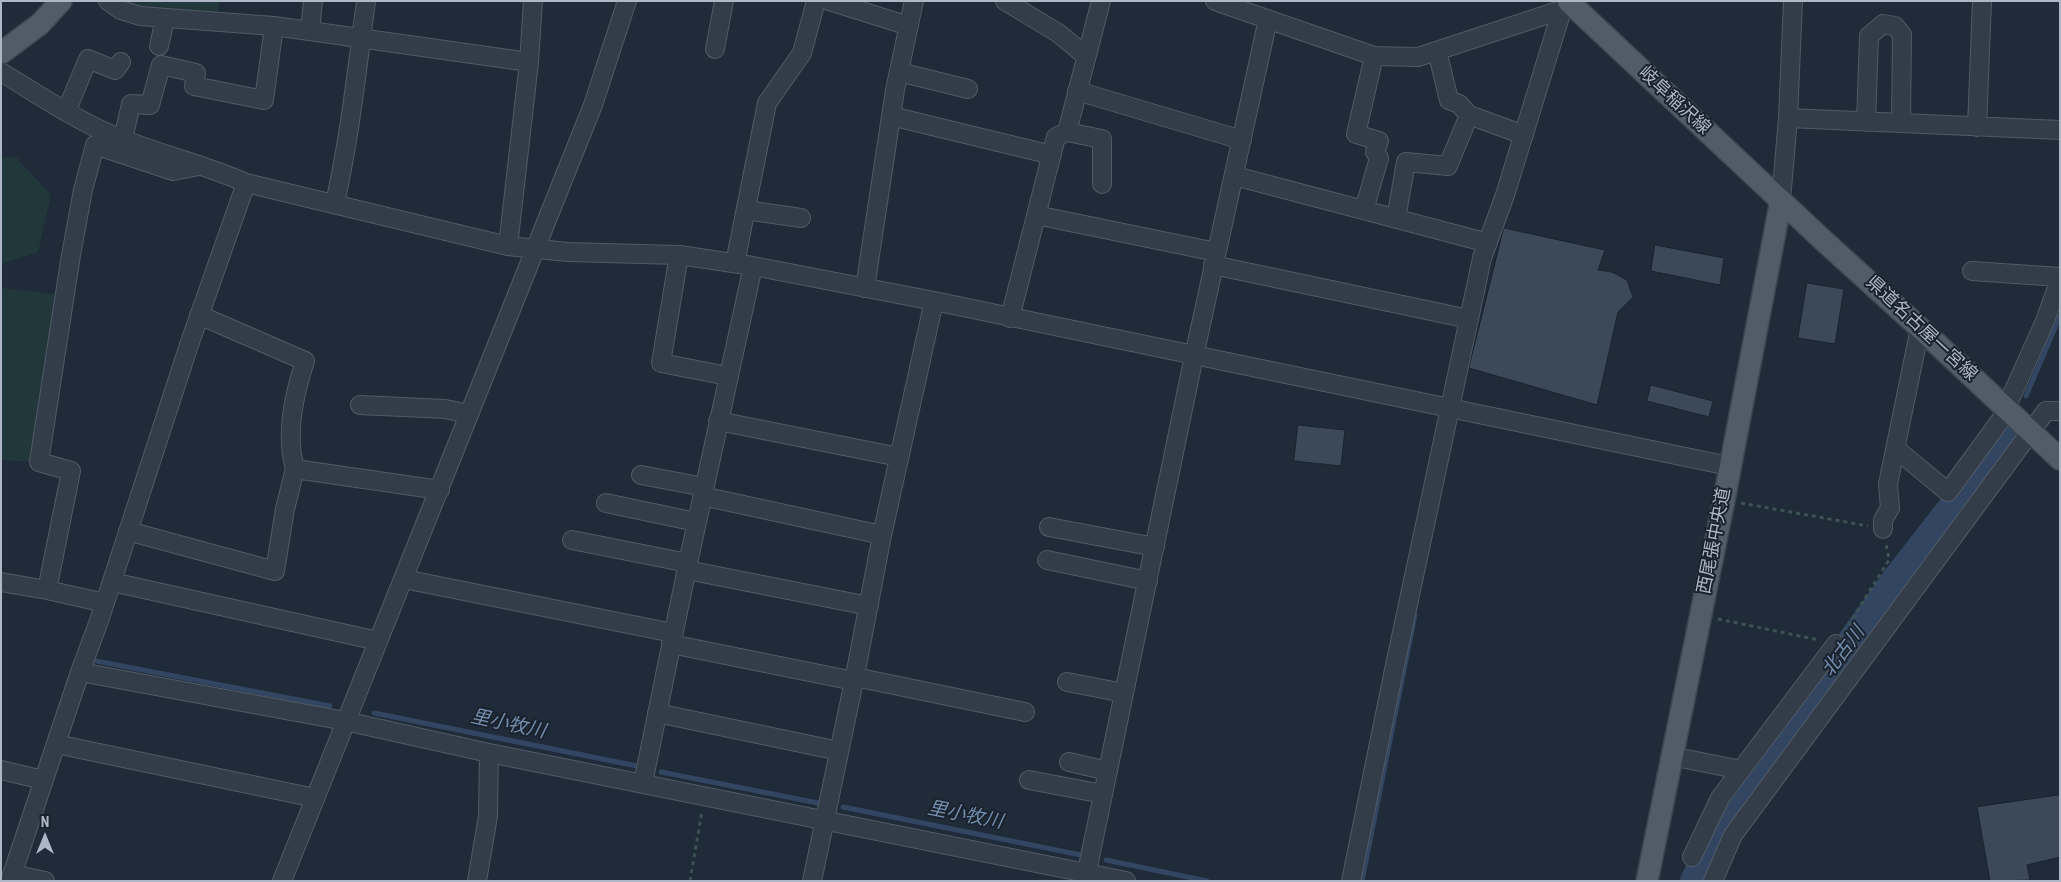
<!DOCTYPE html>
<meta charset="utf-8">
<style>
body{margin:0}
#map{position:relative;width:2061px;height:882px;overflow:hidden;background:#202b39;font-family:"Roboto Condensed",sans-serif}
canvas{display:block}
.frame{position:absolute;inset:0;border:2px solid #aeb7c6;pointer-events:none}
.north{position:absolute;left:20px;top:812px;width:50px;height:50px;-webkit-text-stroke:4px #19222d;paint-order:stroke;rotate:0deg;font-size:14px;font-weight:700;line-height:20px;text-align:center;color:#aeb7c6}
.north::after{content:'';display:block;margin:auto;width:18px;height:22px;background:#aeb7c6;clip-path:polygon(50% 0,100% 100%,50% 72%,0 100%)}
</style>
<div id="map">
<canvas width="2061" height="882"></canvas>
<div class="frame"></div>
<div class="north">N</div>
</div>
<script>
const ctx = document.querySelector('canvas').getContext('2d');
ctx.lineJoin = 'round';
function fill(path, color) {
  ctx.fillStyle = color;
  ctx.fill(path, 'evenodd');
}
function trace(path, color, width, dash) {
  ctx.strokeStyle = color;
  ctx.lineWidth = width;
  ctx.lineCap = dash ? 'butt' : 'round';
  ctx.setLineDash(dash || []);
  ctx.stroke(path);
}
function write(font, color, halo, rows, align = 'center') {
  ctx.font = font + ' "Roboto Condensed","Noto Sans JP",sans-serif';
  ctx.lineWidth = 4;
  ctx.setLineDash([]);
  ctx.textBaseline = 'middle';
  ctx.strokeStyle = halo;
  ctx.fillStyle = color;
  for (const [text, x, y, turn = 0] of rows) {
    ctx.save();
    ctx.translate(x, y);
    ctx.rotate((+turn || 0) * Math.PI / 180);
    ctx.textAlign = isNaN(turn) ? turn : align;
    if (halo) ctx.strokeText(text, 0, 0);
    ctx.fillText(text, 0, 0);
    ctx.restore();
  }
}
const green = new Path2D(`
 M116 1H220L216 21 121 10Z
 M16 157 51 195 38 252 1 264V158Z
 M1 288 64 295 39 462 1 460Z`);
const stream = new Path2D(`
 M2026 396 2060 316
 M96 661 330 706
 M374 713 637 766
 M661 772 823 804
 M843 807 1081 855
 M1106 860 1207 881
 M1362 881 1415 615`);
const river = new Path2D(`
 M1695 881 1743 787 1790 728 1895 582 1992 457 2006 432`);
const building = new Path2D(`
 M1504 228 1605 250 1598 270 1612 272 1627 280 1633 297 1618 312 1597 405 1469 368Z
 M1655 245 1724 258 1720 285 1651 271Z
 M1807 283 1844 289 1835 344 1798 338Z
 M1651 385 1713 401 1709 417 1647 401Z
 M1298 425 1345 430 1341 466 1294 461Z
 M2060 795V857L2027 865 2030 880 1990 881 1977 807Z`);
const path = new Path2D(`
 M1741 503 1868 526
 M1718 619 1819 640
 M1844 632 1889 560 1886 544
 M690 881 702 811`);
const minor = new Path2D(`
 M108 1 121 10 140 16 274 26 529 62
 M829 1 909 26
 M1005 1 1058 33 1086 56
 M1215 1 1374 56 1418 57 1570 7
 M310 31 313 1
 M159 46 165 19
 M715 49 724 1
 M1437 51 1449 100 1459 104 1469 115 1524 135
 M1 72C34 92 66 114 101 130 148 152 199 162 246 183L508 246 568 252 679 255 753 266 934 301 1729 466
 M899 72 968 89
 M1077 91 1242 140
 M66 112 88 59 115 70 121 62
 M891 116 1052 155
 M1788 118 2060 130
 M1866 122 1869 36 1883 24 1895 26 1902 35 1901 123
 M1977 127 1982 1
 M1067 132 1102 139V184
 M123 139 131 104 150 105 161 65 196 73 194 86 264 100 274 26
 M1235 176 1488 243
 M1781 200 1788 118 1793 1
 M335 203C350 136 357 69 366 1
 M746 210 801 218
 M1364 210 1379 158 1375 152 1379 141 1356 134 1374 56
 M1036 215 1216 252
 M1396 219 1406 162 1448 166 1469 115
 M508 246 529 62 533 1
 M679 255 661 363 728 376
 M735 263 767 103 802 53 816 1
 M1213 265 1469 319
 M1972 271 2060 277
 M865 288 895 90 914 1
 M199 315 305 361C294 395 285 434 295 469
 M1010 318 1056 137 1067 132 1101 1
 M360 405 445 409 469 414
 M2006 408 2045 321 2060 279
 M718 421 899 457
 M1896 449 1948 492 2008 410
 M641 475 704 487
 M702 496 882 535
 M606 503 696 522
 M1049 527 1155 547
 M1883 529V520L1890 508 1888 484 1920 328
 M128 531 275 571 285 509 295 469 440 490
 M572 540 688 563
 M1047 560 1148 581
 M687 570 869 606
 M404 579 673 633
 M1 582 47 590 71 471 39 462 71 255 83 190 95 145 173 171 199 166
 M112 582 378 641
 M47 590 105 603
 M671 644 854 681
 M80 672 345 721 489 753 1126 881
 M855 677 1025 712
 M1067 682 1124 693
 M657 713 839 751
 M56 744 315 798
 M1671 756 1741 770
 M1069 762 1108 771
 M1 770 43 780
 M1029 780 1103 794
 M643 783 688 563 753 266
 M1692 857 1720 798 1836 644
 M12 874 45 881
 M10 881 80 672 99 621 189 345 246 183
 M282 881 593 105 627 1
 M477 881 488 816 489 753
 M812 881 854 681 882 535 934 301
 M1085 881 1194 356 1268 19
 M1351 881 1394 670 1482 258 1505 195 1562 10
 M1713 881 1733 835 2046 411H2060`);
const major = new Path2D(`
 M1568 1 1825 242 1920 328 2060 459
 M1 53 40 24 61 1
 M1647 881 1724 500 1781 200`);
const streetNames = [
 ["岐阜稲沢線",1674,101,43],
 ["県道名古屋一宮線",1921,329,43],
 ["西尾張中央道",1715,541,-79]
];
const waterNames = [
 ["北古川",1844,652,-53],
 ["里小牧川",508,725,12],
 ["里小牧川",965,816,11]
];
fill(green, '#22373a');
trace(stream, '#324661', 5);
trace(river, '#324661', 30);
fill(building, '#3c4959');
trace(building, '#1b242f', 1);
trace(minor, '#515a67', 20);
trace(major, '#3d4653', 24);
trace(path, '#3c5354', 3, [4, 4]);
trace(minor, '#333d49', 18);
trace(major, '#515c69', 21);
write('18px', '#aeb7c6', '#19222d', streetNames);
write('italic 19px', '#748eaf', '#19222d', waterNames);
</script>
